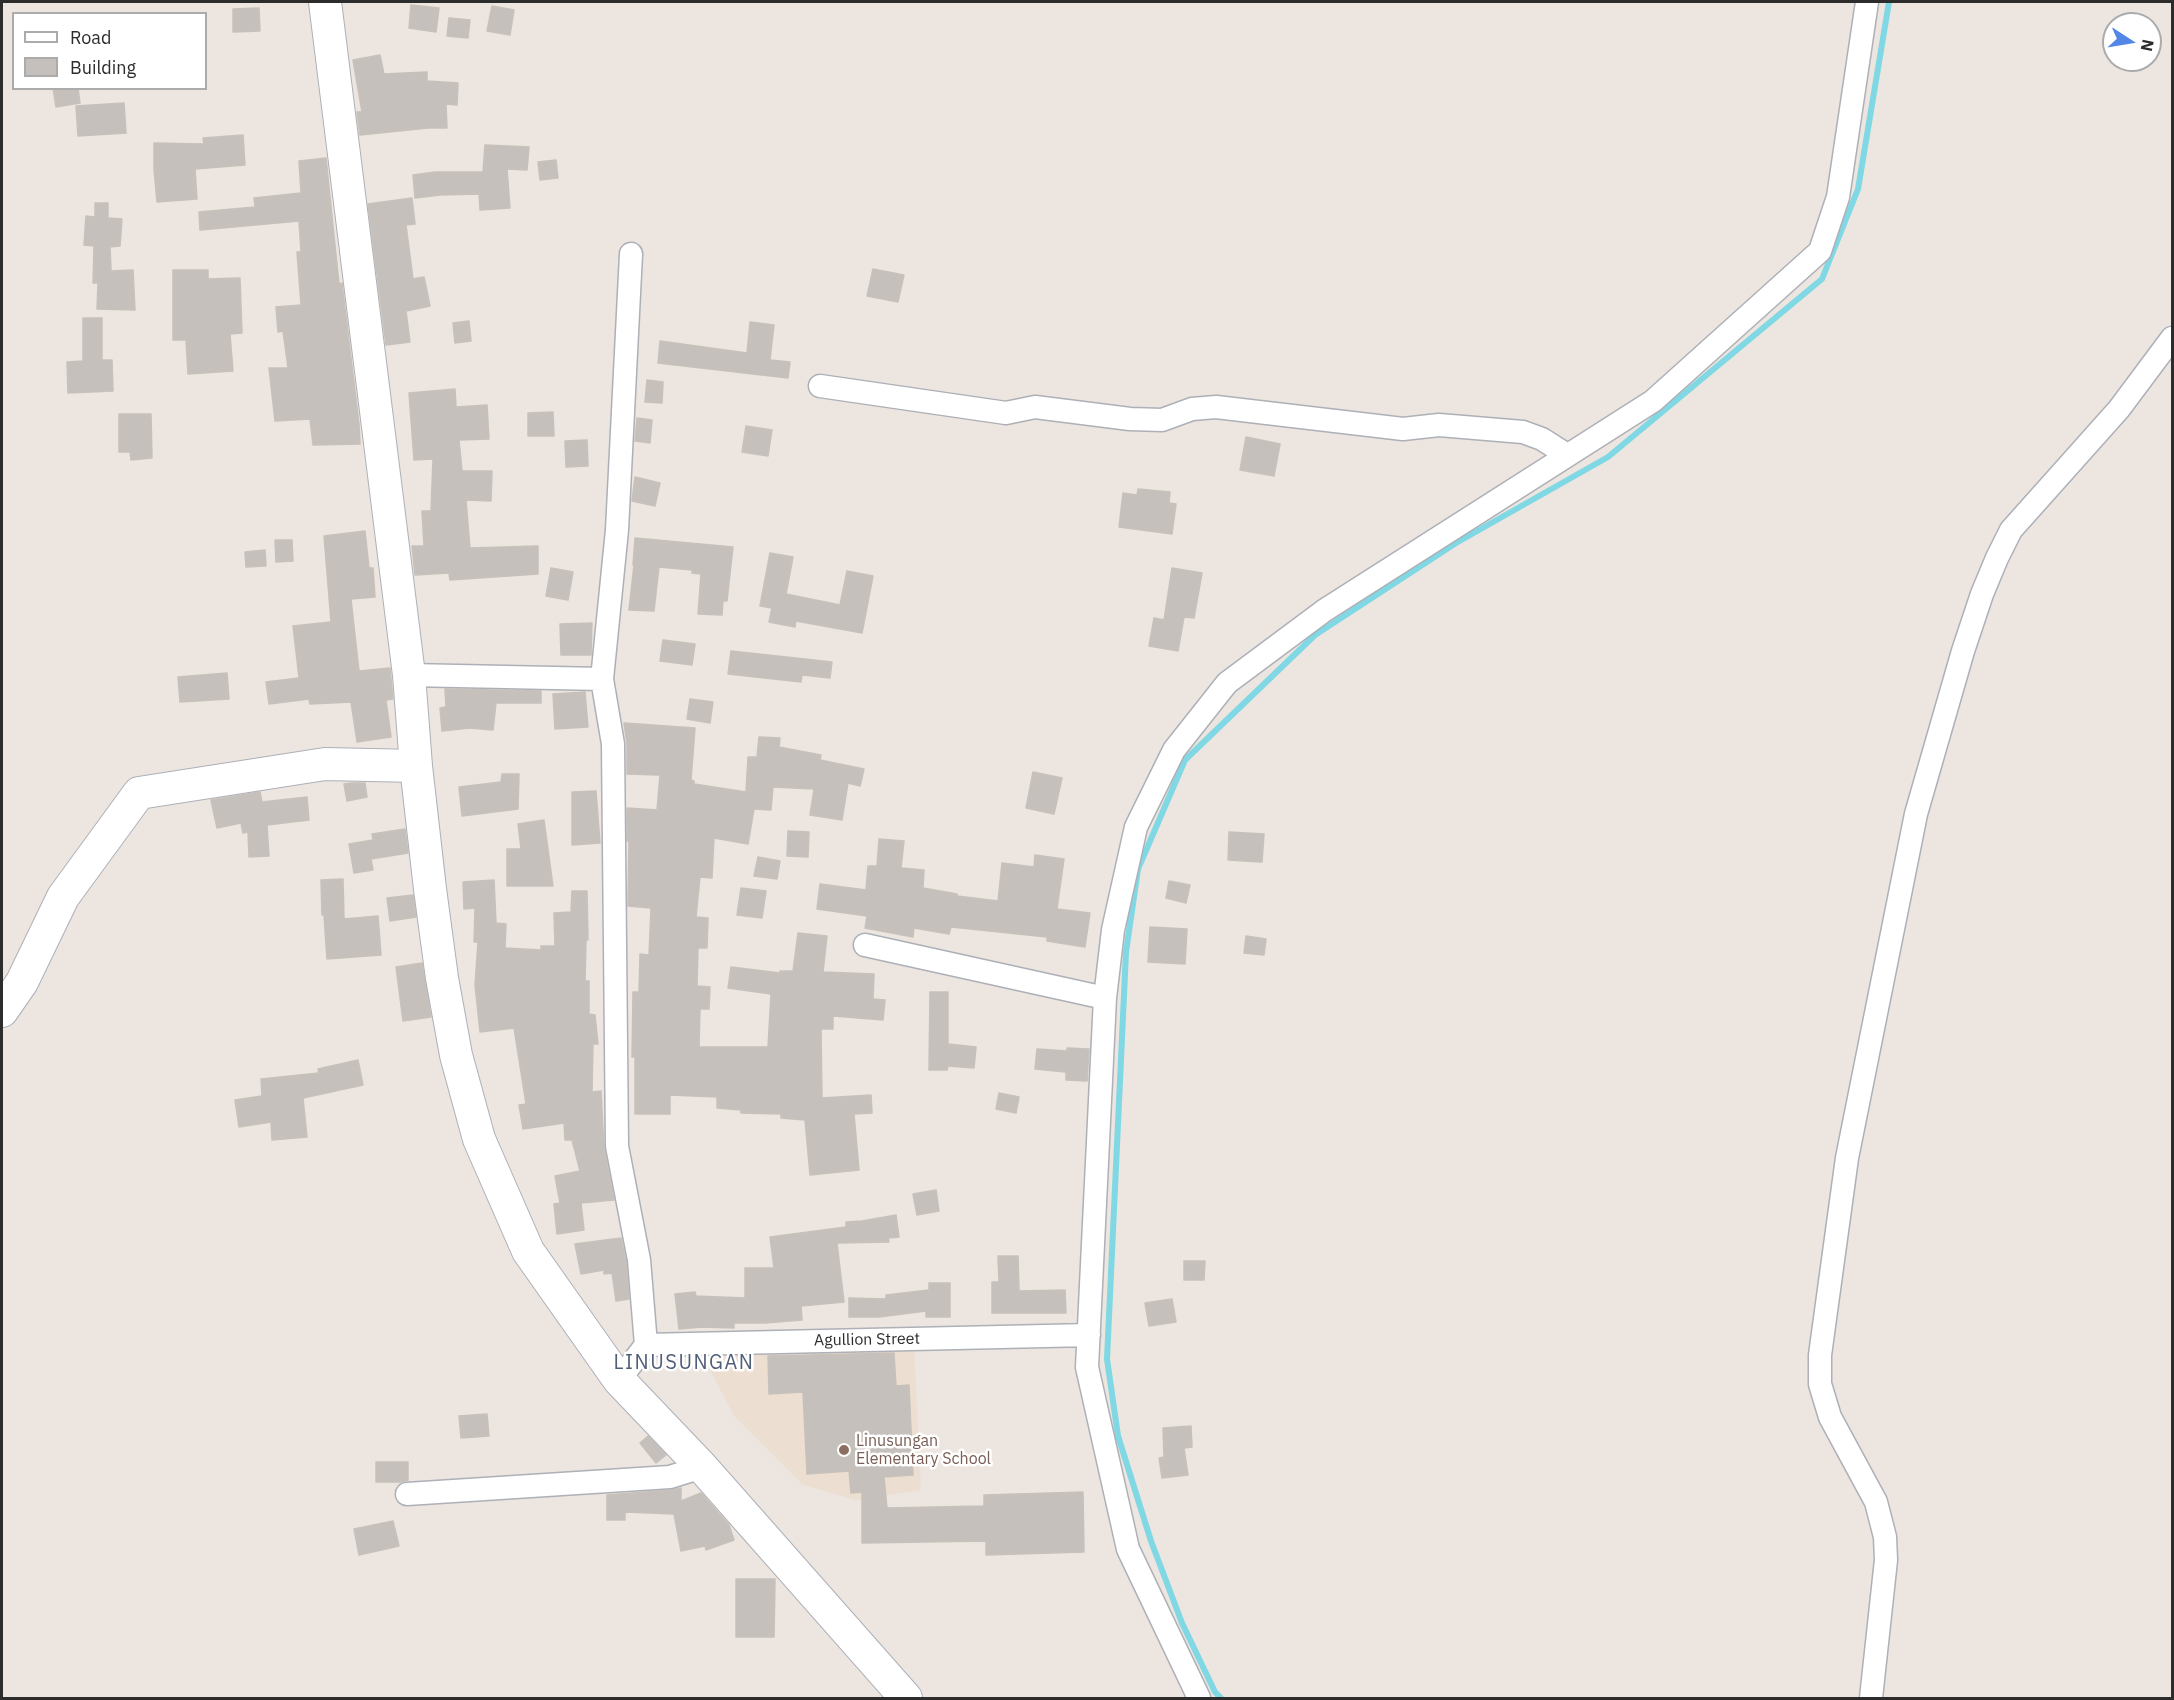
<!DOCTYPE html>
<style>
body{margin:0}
#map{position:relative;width:2174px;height:1700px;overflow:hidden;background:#ece5e0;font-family:"IBM Plex Sans",sans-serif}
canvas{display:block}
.frame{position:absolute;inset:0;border:3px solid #2c2c2c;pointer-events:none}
.legend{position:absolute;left:12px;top:12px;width:195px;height:78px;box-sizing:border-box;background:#fff;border:2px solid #ababab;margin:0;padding:8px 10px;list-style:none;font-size:18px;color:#2c2c2c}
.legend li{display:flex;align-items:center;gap:12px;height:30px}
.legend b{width:30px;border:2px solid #ababab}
.north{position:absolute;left:2102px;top:12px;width:60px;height:60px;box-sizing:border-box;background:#fff;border:2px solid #ababab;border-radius:50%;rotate:102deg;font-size:16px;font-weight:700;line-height:24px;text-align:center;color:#2c2c2c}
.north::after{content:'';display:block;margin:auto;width:21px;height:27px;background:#5286e7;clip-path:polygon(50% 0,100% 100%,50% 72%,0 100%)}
</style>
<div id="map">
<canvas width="2174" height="1700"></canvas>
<div class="frame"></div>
<ul class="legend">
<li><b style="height:8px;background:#fff"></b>Road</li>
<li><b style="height:16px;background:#c5c0bc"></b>Building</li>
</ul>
<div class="north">N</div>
</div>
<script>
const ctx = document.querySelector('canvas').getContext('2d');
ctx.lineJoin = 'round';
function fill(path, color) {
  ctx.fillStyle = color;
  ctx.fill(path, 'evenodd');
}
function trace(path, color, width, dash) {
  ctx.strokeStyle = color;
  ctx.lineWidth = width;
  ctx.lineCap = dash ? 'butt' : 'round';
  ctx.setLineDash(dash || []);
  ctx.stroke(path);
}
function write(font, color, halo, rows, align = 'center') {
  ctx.font = font + ' "IBM Plex Sans",sans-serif';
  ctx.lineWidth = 5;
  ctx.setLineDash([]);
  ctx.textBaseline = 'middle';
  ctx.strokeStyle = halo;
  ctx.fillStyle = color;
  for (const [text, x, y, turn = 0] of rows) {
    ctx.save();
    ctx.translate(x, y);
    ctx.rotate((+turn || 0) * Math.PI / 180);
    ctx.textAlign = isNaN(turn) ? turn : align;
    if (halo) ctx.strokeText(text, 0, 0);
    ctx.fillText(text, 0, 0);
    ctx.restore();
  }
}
const education = new Path2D(`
 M914 1343 921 1490 855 1500 803 1485 734 1416 702 1355Z`);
const stream = new Path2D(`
 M1221 1698 1215 1692 1182 1623 1151 1541 1118 1436 1107 1359 1126 952 1138 869 1185 760 1315 635 1456 543 1608 457 1822 279 1858 189 1889 2`);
const building = new Path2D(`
 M411 5 439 8 436 32 409 28Z
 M492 6 514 10 510 35 487 31Z
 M259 8 260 31 233 32V9Z
 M449 18 470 20 468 38 447 36Z
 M380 55 384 74 427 72V81L458 83 457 105 446 104 447 128H428L360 135 357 112H362L353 60Z
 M53 88H78L80 103 56 107Z
 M124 103 126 133 78 136 76 106Z
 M243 135 245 165 195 169 197 199 157 202 154 169V143L204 144 203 138Z
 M485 145 529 147 527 170 507 169 510 208 480 210 479 194 440 195 415 198 413 175 435 172H483Z
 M326 158 339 284 342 283 359 424 360 444 313 445 310 419 275 421 269 368H288L283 331 278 332 276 307 301 305 297 252H301L299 221 200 230 199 212 255 207 254 198 301 193 299 161Z
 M556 160 558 178 540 180 538 162Z
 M412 198 415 224 406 225 413 279 424 277 430 306 406 311 410 342 386 345 368 204Z
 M95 203H108V218L122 219 120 246 110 247 111 271 133 270 135 310 97 309 98 283H93L94 246 84 245 86 216 95 217Z
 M873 269 904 275 898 302 867 296Z
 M173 270H208V279L240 278 242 333 230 334 233 371 188 374 186 340H173Z
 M83 318H102V360H112L113 391 68 393 67 362 83 361Z
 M469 321 471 341 455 343 453 323Z
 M750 322 774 325 770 360 790 362 788 378 658 363 660 341 747 353Z
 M647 380 663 382 662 403 645 402Z
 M455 389 456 407 487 405 489 439 459 440 462 471H492L491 501 466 500 470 548 538 546V574L450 580 449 573 415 575 412 546H424L422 511H431L433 459 414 460 409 393Z
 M553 412 554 436H528V413Z
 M119 414H151L152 458 131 460 130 452H119Z
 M637 418 652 420 650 443 635 441Z
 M746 426 772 430 768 456 742 452Z
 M1246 437 1280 444 1274 476 1240 470Z
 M587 440 588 466 566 467 565 441Z
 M635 477 660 483 655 506 632 501Z
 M1138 489 1170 492 1169 503 1176 504 1172 534 1119 527 1123 493 1137 495Z
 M365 531 369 568H373L375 597 351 599 359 671 390 668 393 699 386 700 391 737 357 742 351 702 310 704 309 699 269 704 266 682 299 678 293 626 331 622 324 536Z
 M635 538 733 547 727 601H723L722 615 698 614 701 574 692 573V570L659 567 654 611 629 610 634 565H633Z
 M275 540H292L293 561 276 562Z
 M265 550 266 566 246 567 245 552Z
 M770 553 793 557 786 594 840 605 847 571 873 576 862 633 796 621 795 627 769 622 772 608 760 606Z
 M551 568 573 572 568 600 546 596Z
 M1172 568 1202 573 1194 618 1184 617 1178 651 1149 646 1154 618 1164 620Z
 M592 623 591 655H561L560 624Z
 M663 640 695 644 692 665 660 661Z
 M731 651 832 662 830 678 802 675 801 682 728 674Z
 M227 673 229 699 180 702 178 677Z
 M445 689 541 691V703H496L493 730 470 728 442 731 440 708 446 707Z
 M585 692 588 727 555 729 553 694Z
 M690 699 713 702 710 723 687 719Z
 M624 723 695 728 691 780 694 781V784L746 792 748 757H757L759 737 780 738 779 747 821 755 820 760 864 769 860 786 848 783 842 820 810 815 814 789 773 787 771 810 754 809 748 844 714 838 712 878 700 877 696 917 708 918 707 948H698L697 986 710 987 709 1009H700L699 1047H768L771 994 728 988 731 967 780 973V971H793L798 933 827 936 823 972 874 974 873 999 885 1000 883 1020 833 1016V1029H821L822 1098 871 1095 872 1113 854 1114 859 1170 810 1175 805 1120 781 1118V1114L741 1113V1110L717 1108V1097L670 1095V1114H635V1057H632L633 992H639L640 954 649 955 651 908 628 906 629 841H627V808L657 810 660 775 627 774V744Z
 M1033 772 1062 778 1054 814 1026 808Z
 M502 774H519L518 809 462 816 459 787 501 782Z
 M352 783H365L367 797 347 801 344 784Z
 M596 791 600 843 572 845V792Z
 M260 792 262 802 307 797 309 820 267 825 269 856 249 857 248 832 243 833 241 823 217 828 211 800Z
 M544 820 553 886H507V849H521L518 824Z
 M405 829 408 853 371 859 373 870 354 873 349 844 373 840 372 834Z
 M788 831 809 832 808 857 787 856Z
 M1229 832 1264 834 1262 862 1228 860Z
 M879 839 904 841 901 868 924 870 923 888 957 894V896L998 901 1002 863 1034 867 1035 855 1064 859 1057 909 1090 913 1085 947 1047 941V937L951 927 949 934 914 928 913 937 865 928 867 916 817 909 820 884 866 890 868 866H877Z
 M758 857 780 861 777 879 754 876Z
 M343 879 344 919 378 916 381 955 327 959 324 915H322L321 880Z
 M494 880 496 923 506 924 505 948 541 950V946H555L554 913 571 912 572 891H587L588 940H586L585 981H589V1014L595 1015 598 1044H593L592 1092 601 1091 604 1148 614 1200 581 1203 584 1230 557 1234 554 1204 560 1203 555 1176 580 1171 572 1140H565L564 1123 523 1129 519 1105 526 1104 514 1028 480 1032 475 985 478 942H474L475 908 464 909 463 882Z
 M1169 881 1190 885 1186 903 1166 898Z
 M741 888 766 891 762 918 737 915Z
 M413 895 416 917 390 921 387 898Z
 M1150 927 1187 929 1185 964 1148 962Z
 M1246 936 1266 939 1264 955 1244 953Z
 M422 963 431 1017 403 1021 396 967Z
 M930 992H948V1044L976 1047 974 1068 948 1066 947 1070H929Z
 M1067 1048 1089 1049 1087 1081 1066 1080V1072L1035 1069 1037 1049 1067 1051Z
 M358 1060 363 1085 303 1098 307 1137 272 1140 271 1122 239 1127 235 1100 262 1096 261 1079 319 1073 318 1069Z
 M999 1093 1019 1097 1016 1113 996 1109Z
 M936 1190 939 1211 917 1215 913 1194Z
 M896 1215 899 1237 888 1238 889 1242 837 1243 844 1302 801 1306 802 1320 765 1323H734V1328L702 1327 679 1329 675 1294 695 1292 696 1296 745 1298V1268H774L770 1237 846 1227V1222L862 1221Z
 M621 1238 626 1262 629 1299 616 1301 612 1273 604 1274V1270L581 1274 575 1244Z
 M998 1256H1018L1019 1291 1065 1290 1066 1313H992V1282H999Z
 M1184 1261H1205L1204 1280H1184Z
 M929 1283H950V1317H926V1311L879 1317H849V1298L886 1299V1295L929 1290Z
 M1172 1299 1176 1322 1149 1326 1145 1303Z
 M894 1353 896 1386 909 1385 913 1475 884 1477 887 1508 984 1506V1495L1083 1492 1084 1552 986 1555V1541L862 1543V1492L851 1493 849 1471 807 1474 803 1392 769 1394 768 1356Z
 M487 1414 489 1436 461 1438 459 1416Z
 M1191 1426 1192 1447 1184 1448 1188 1475 1162 1478 1159 1458 1164 1457 1163 1428Z
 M648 1436 666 1455 656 1463 640 1443Z
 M376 1462H408V1480L400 1482H376Z
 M681 1488V1501L701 1493 729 1525 734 1540 706 1550 705 1546 681 1551 674 1514 625 1512V1520H607V1495L671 1490Z
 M393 1521 399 1546 359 1555 354 1529Z
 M736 1579H775L774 1637H736Z`);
const street = new Path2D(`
 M820 386 1006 413 1035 407 1130 419 1162 420 1192 409 1216 407 1403 429 1439 425 1523 432 1542 439 1567 455
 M409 675 602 679
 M865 945 1105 998
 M646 1345 1089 1335
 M619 1380 646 1345 639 1260 617 1146 613 744 602 679 617 530 631 254
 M407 1494 670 1477 702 1467
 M1199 1698 1128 1549 1087 1367 1105 998 1113 930 1136 827 1174 750 1227 683 1325 610 1653 401 1820 251 1838 197 1867 2
 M1871 1698 1886 1560 1885 1537 1876 1502 1830 1417 1820 1384V1355L1847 1158 1916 814 1963 651 1982 594 1997 558 2011 530 2119 409 2172 338`);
const secondary = new Path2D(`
 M325 2 409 675 416 766 430 889 442 978 456 1055 479 1139 528 1251 619 1380 702 1467 906 1698
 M2 1011 22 982 63 897 139 793 325 764 416 766`);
const markers = [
 [844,1450,6,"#8d6e63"]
];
const streetNames = [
 ["Agullion Street",867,1340,-1]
];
const educationNames = [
 ["Linusungan",856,1441],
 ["Elementary School",856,1459]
];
const quarterNames = [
 ["LINUSUNGAN",684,1363]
];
fill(education, '#ecdfd2');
trace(stream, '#7fd8e3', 6);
fill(building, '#c5c0bc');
trace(building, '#c8c1ba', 1.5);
trace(street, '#adb0b7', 25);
trace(secondary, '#adb0b7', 34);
trace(street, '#fff', 22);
trace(secondary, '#fff', 32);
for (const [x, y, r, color] of markers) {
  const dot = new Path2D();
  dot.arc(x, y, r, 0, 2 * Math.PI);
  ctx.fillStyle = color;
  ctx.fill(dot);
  trace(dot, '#fff', 2);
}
write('16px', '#2c2c2c', '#fff', streetNames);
write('16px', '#785e54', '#fff', educationNames, 'left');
ctx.letterSpacing = '1.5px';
write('20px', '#515e79', '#fff', quarterNames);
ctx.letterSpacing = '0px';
</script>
